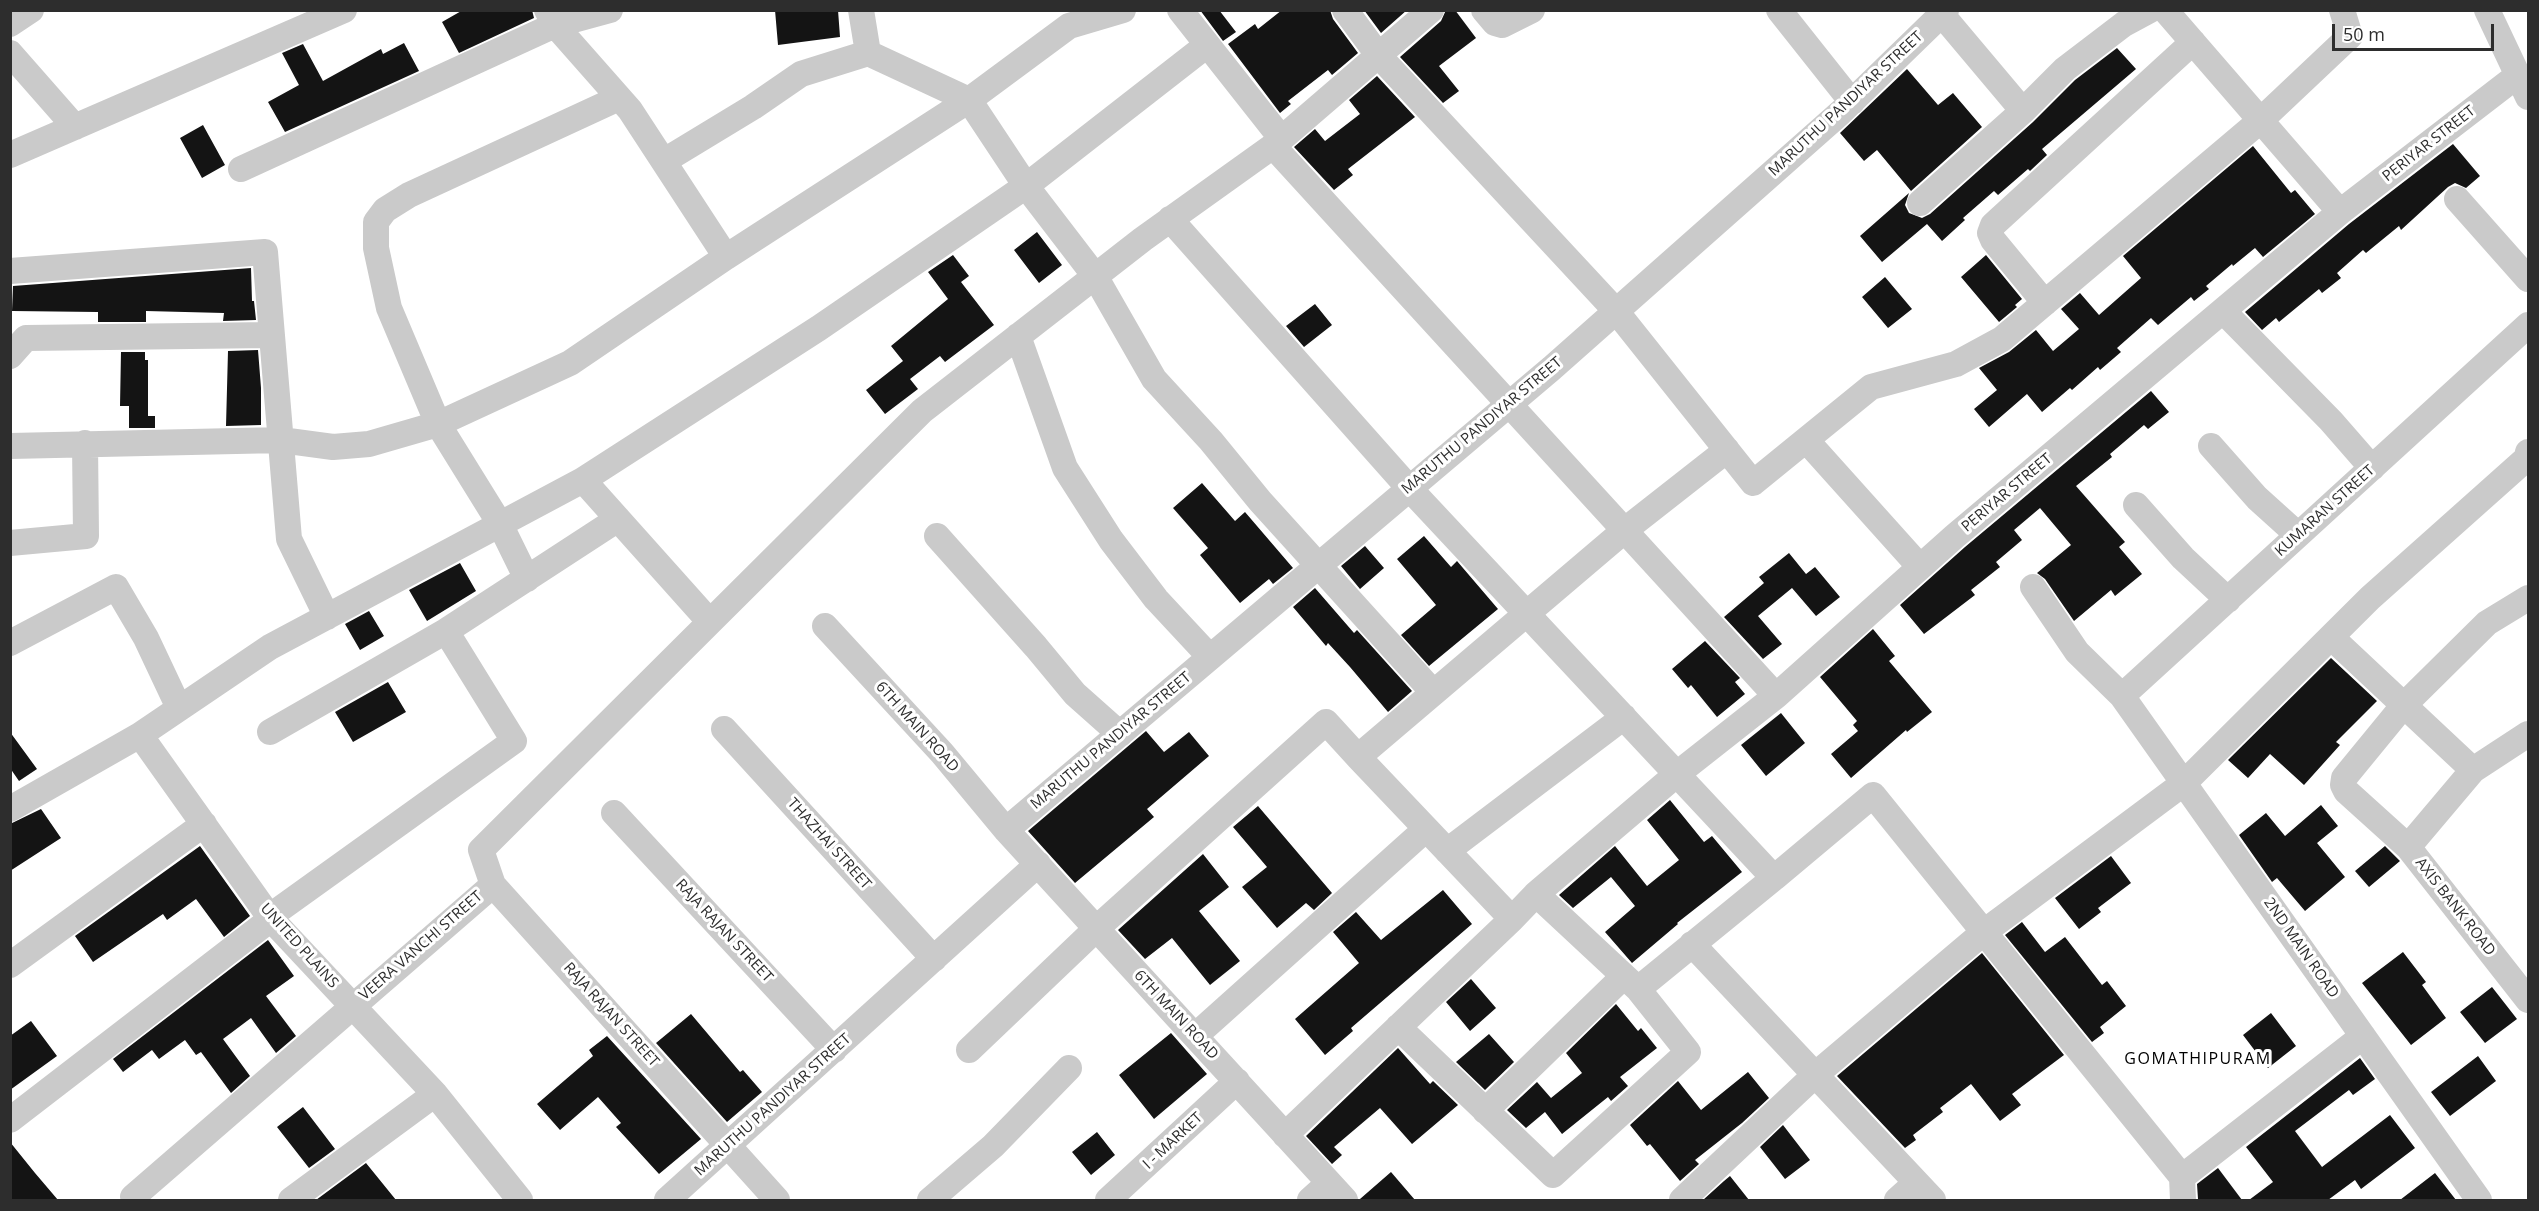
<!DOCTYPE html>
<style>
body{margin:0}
#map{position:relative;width:2539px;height:1211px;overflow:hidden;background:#fff;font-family:"Open Sans",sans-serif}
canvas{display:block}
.frame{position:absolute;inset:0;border:12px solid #2d2d2d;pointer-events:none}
.scale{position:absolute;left:2332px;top:24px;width:162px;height:27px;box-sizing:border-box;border:3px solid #2d2d2d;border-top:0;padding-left:8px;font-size:18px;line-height:21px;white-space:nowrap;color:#2d2d2d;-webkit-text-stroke:4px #fff;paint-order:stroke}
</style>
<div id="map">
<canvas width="2539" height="1211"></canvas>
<div class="frame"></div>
<div class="scale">50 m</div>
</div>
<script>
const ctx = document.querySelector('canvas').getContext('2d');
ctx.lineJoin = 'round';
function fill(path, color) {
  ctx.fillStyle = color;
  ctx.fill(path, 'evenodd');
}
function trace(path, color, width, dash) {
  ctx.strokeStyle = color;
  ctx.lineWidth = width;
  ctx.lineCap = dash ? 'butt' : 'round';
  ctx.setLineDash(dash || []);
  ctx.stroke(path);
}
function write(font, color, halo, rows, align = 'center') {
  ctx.font = font + ' "Open Sans",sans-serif';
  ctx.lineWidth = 6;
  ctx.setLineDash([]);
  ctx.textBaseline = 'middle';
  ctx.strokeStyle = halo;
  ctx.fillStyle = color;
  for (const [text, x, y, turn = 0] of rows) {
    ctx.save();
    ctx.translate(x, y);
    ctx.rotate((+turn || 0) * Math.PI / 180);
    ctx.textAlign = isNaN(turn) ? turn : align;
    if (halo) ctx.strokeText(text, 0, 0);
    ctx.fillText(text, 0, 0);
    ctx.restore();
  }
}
const building = new Path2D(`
 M463 10H532L534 18 459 53 442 22Z
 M775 10H838L840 37 778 45Z
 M1200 10H1219L1236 32 1223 41Z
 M1282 10H1330L1333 19 1358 53 1332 75 1328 70 1288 101 1291 104 1280 113 1228 44 1255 24 1258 29Z
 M1364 10H1407L1381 33Z
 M1446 10H1455L1476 38 1439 66 1459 91 1443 103 1400 57 1441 21Z
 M404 43 419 71 285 132 268 102 299 85 282 53 303 44 323 81 381 49 383 54Z
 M2117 48 2136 69 2042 149 2047 155 2030 171 2028 169 1998 195 1994 191 1963 218 1965 220 1942 241 1927 224 1882 262 1860 236 1909 193 1905 205 1909 213 1922 218 1930 214 2033 122 2075 80Z
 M1907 69 1938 105 1953 93 1982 127 1911 191 1877 150 1864 161 1840 133Z
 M1377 76 1415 117 1348 169 1353 175 1334 190 1294 147 1315 129 1325 141 1360 114 1349 100Z
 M203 125 225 165 202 178 180 138Z
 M2453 144 2480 176 2466 188 2455 183 2448 187 2401 230 2399 226 2366 253 2363 250 2337 273 2341 278 2322 293 2319 289 2279 322 2276 318 2262 330 2245 312 2349 224Z
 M2253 146 2291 193 2295 190 2315 214 2263 257 2255 248 2233 266 2232 264 2206 286 2209 289 2194 301 2191 297 2158 325 2151 318 2117 348 2121 352 2100 370 2098 367 2072 390 2070 388 2042 412 2027 394 1989 427 1974 409 1997 390 1979 368 2009 352 2036 330 2053 351 2079 329 2061 309 2080 293 2099 315 2141 278 2123 256Z
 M1037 232 1062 265 1039 283 1014 250Z
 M953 255 969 276 961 282 994 325 945 362 940 356 910 379 918 389 885 414 866 390 903 361 891 346 948 299 928 272Z
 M1986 255 2022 299 2015 305 2017 307 1999 322 1961 277Z
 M251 268 252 301H254L256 320 223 321 224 313 146 311V322H98V312L12 311 13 286Z
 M1885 277 1912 309 1888 328 1862 297Z
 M1315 304 1332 325 1304 347 1286 326Z
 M258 350 261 388V425L226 426 228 351Z
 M121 352H145V360H148V416H155V428H129V406H120Z
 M2151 391 2169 412 2148 429 2144 425 2110 454 2112 457 2076 486 2125 542 2119 547 2142 574 2115 596 2111 590 2074 621 2045 579 2037 573 2071 545 2040 508 2014 530 2022 540 1996 562 2000 567 1971 590 1975 595 1924 634 1900 605 1965 547Z
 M1202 483 1235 521 1245 512 1293 568 1273 584 1269 579 1240 603 1200 555 1208 548 1173 508Z
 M1424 536 1451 567 1457 561 1498 609 1429 666 1401 635 1436 605 1397 559Z
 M1365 546 1384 568 1360 589 1341 566Z
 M1789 553 1806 574 1815 567 1840 597 1816 616 1792 588 1758 616 1782 644 1763 659 1724 617 1764 583 1759 577Z
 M460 563 476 591 427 621 409 590Z
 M1315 588 1354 633 1357 630 1412 691 1388 712 1350 667 1328 643 1326 646 1293 607Z
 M369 611 384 636 360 650 345 624Z
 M1873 629 1895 656 1889 661 1932 712 1907 732 1906 730 1851 778 1831 754 1858 731 1853 725 1857 721 1820 677Z
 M1705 641 1740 678 1735 682 1745 694 1717 717 1691 685 1688 688 1672 669Z
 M2331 658 2377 701 2336 742 2340 745 2304 785 2270 754 2248 778 2228 760Z
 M388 682 406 712 353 742 335 712Z
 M1781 713 1805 743 1766 776 1741 745Z
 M1146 731 1164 752 1189 732 1209 756 1147 809 1154 817 1075 883 1028 831Z
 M10 732 37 769 19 781 10 768Z
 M1670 800 1704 842 1712 836 1742 872 1677 923 1678 924 1632 963 1605 932 1635 906 1611 877 1573 908 1559 895 1615 846 1647 886 1679 860 1647 820Z
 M2321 805 2338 826 2317 843 2345 877 2305 911 2277 878 2272 882 2239 835 2266 813 2285 836Z
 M1258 806 1332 893 1314 910 1306 903 1277 928 1242 887 1267 867 1233 827Z
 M41 809 61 838 10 871V824Z
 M200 846 250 916 224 937 196 899 167 920 163 914 93 962 75 936Z
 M2385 846 2400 861 2369 887 2355 871Z
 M1203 854 1229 887 1199 911 1240 961 1210 985 1172 938 1145 959 1118 930Z
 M2111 856 2131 883 2098 908 2101 912 2079 929 2055 898Z
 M1443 890 1472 924 1351 1028 1353 1031 1325 1055 1295 1019 1359 963 1333 932 1356 912 1381 940Z
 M2022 922 2045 952 2065 937 2102 985 2107 981 2126 1006 2100 1027 2104 1033 2092 1042 2005 935Z
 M268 940 294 976 266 996 296 1036 276 1053 251 1018 223 1039 250 1076 231 1093 201 1052 196 1055 185 1040 159 1059 152 1050 123 1072 113 1059Z
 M2403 952 2426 982 2422 985 2446 1018 2411 1045 2362 983Z
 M1982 953 2064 1055 2012 1094 2021 1105 2000 1121 1971 1084 1940 1108 1943 1112 1913 1135 1916 1140 1905 1148 1837 1076Z
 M1471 979 1496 1008 1470 1031 1446 1002Z
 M2492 987 2517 1019 2485 1043 2460 1012Z
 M1616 1004 1638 1031 1641 1028 1657 1048 1620 1077 1628 1086 1611 1101 1608 1097 1562 1134 1545 1112 1526 1128 1507 1110 1537 1082 1551 1098 1582 1073 1566 1053Z
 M2271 1013 2296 1046 2268 1068 2243 1035Z
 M691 1014 740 1072 743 1070 762 1092 727 1122 656 1043Z
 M31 1021 57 1056 10 1090V1036Z
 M1171 1033 1207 1074 1154 1119 1119 1075Z
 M1489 1034 1514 1062 1485 1090 1456 1062Z
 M607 1036 701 1139 659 1174 616 1127 621 1123 598 1097 560 1130 537 1104 593 1056 589 1050Z
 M1398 1048 1430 1084 1433 1081 1458 1105 1412 1144 1380 1108 1334 1147 1342 1155 1332 1164 1306 1136Z
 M2478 1056 2496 1081 2450 1116 2431 1092Z
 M2360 1058 2375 1079 2353 1095 2349 1090 2295 1131 2322 1167 2390 1115 2415 1148 2361 1189 2355 1180 2328 1200H2249L2273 1182 2246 1147Z
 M1748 1072 1769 1098 1742 1123 1695 1160 1699 1164 1680 1181 1650 1144 1647 1146 1630 1125 1678 1081 1701 1110Z
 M303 1107 335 1149 309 1168 277 1127Z
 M1783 1125 1810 1160 1785 1179 1760 1147Z
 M1097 1132 1115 1155 1091 1175 1072 1152Z
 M10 1142 35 1173 58 1200H10Z
 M366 1163 396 1200H316Z
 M2218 1168 2242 1200 2198 1199 2197 1184Z
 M1391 1172 1415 1200H1360V1199Z
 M2435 1173 2456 1200H2400Z
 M1730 1176 1749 1200H1703L1724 1181Z`);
const minor = new Path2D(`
 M547 10 555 25 630 110 726 257 969 100 1026 186 1095 276 1154 379 1211 441 1260 501 1433 692
 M1180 10 1281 138
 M1345 10 1379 56 1616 311 1753 483 1871 387 1956 364 2002 339 2261 120 2350 36 2342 10
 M1431 10 1273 146 1776 696 1955 536 2340 212 2165 10
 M1484 10 1495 23 1502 25 1532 10
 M1779 10 1852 102
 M1938 10 2023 111
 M2487 10 2528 97
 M10 24 31 10
 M10 53 75 127
 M868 53 969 100 1069 26 1123 10
 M10 155 344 10
 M664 161 753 107 801 74 868 53 861 10
 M241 169 555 25 610 10
 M2457 199 2528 279
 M1920 203 2023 111 2065 69 2124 24 2150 10
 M2340 212 2518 75
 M1170 219 1409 488 1774 878 1638 989 1536 894 1512 919
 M10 271 265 252 289 539 327 617
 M2045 303 1993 240 1990 233 1993 225 2193 42
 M2223 311 2331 421 2372 468
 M1018 336 1065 468 1111 540 1156 599 1210 657
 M10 356 26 338 272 335
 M1806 440 1920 567
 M10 446 281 440 333 447 369 444 438 424 570 363 726 257
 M2211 446 2257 498 2298 535
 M583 480 819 328 1026 186 1207 45
 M2136 505 2183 558 2228 600
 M937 536 1036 647 1075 694 1120 734
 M10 543 86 536 85 443
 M527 579 500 524 438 424 389 308 376 248V222L385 210 409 195 619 98
 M2033 587 2077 652 2122 696 2479 1200
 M825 626 942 753 1006 830 1345 1200
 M2331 637 2473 770 2408 847 2528 1000
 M10 643 116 587 146 638 179 708
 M2122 696 2528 325
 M724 729 934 959
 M270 732 446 631
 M140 735 271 919 435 1094 520 1200
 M2473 770 2528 734
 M10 809 140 735 270 647 583 480 710 622 922 411 1143 239 1273 146
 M614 813 834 1050
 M1006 830 1552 368 1840 113 1946 10
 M2408 847 2346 791 2343 785 2344 778 2403 706 2487 623 2528 598
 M1447 851 1624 717
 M1774 878 1873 795 2182 1177 2363 1036
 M493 885 777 1200
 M1536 894 1677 774 1776 696
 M1692 944 1933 1200
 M10 965 204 824
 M1398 1027 1553 1175 1688 1052 1638 989
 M1195 1036 1426 829
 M969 1050 1097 928 1326 722 1358 757
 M1485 1111 1624 976
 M10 1120 271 919 280 909 514 741 446 631 618 519
 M1285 1135 1512 919 1358 757 1625 530 1727 450
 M2182 1177 2183 1200
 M133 1197 493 885 481 850 710 622
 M291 1200 435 1094
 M667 1200 1038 864
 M930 1200 993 1146 1069 1068
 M1108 1200 1237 1081
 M1310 1200 1329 1183
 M1682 1200 1815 1075 1984 932 2184 783 2370 598 2527 458 2528 452
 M1897 1200 1916 1183`);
const streetNames = [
 ["MARUTHU PANDIYAR STREET",1846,104,-43],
 ["PERIYAR STREET",2429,144,-38],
 ["MARUTHU PANDIYAR STREET",1482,426,-40],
 ["PERIYAR STREET",2007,493,-40],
 ["KUMARAN STREET",2325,511,-42],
 ["6TH MAIN ROAD",917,727,48],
 ["MARUTHU PANDIYAR STREET",1111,741,-40],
 ["THAZHAI STREET",829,844,48],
 ["AXIS BANK ROAD",2455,907,52],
 ["RAJA RAJAN STREET",724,931,47],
 ["UNITED PLAINS",299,946,48],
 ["VEERA VANCHI STREET",421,946,-41],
 ["2ND MAIN ROAD",2301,948,55],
 ["RAJA RAJAN STREET",611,1015,48],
 ["6TH MAIN ROAD",1176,1015,47],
 ["MARUTHU PANDIYAR STREET",773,1105,-42],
 ["I - MARKET",1173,1141,-43]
];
const neighbourhoodNames = [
 ["GOMATHIPURAM",2198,1059]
];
fill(building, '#141414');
trace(minor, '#cacaca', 26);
write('15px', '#2d2d2d', '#fff', streetNames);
ctx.letterSpacing = '1.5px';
write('16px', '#000', '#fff', neighbourhoodNames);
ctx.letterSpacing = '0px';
</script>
